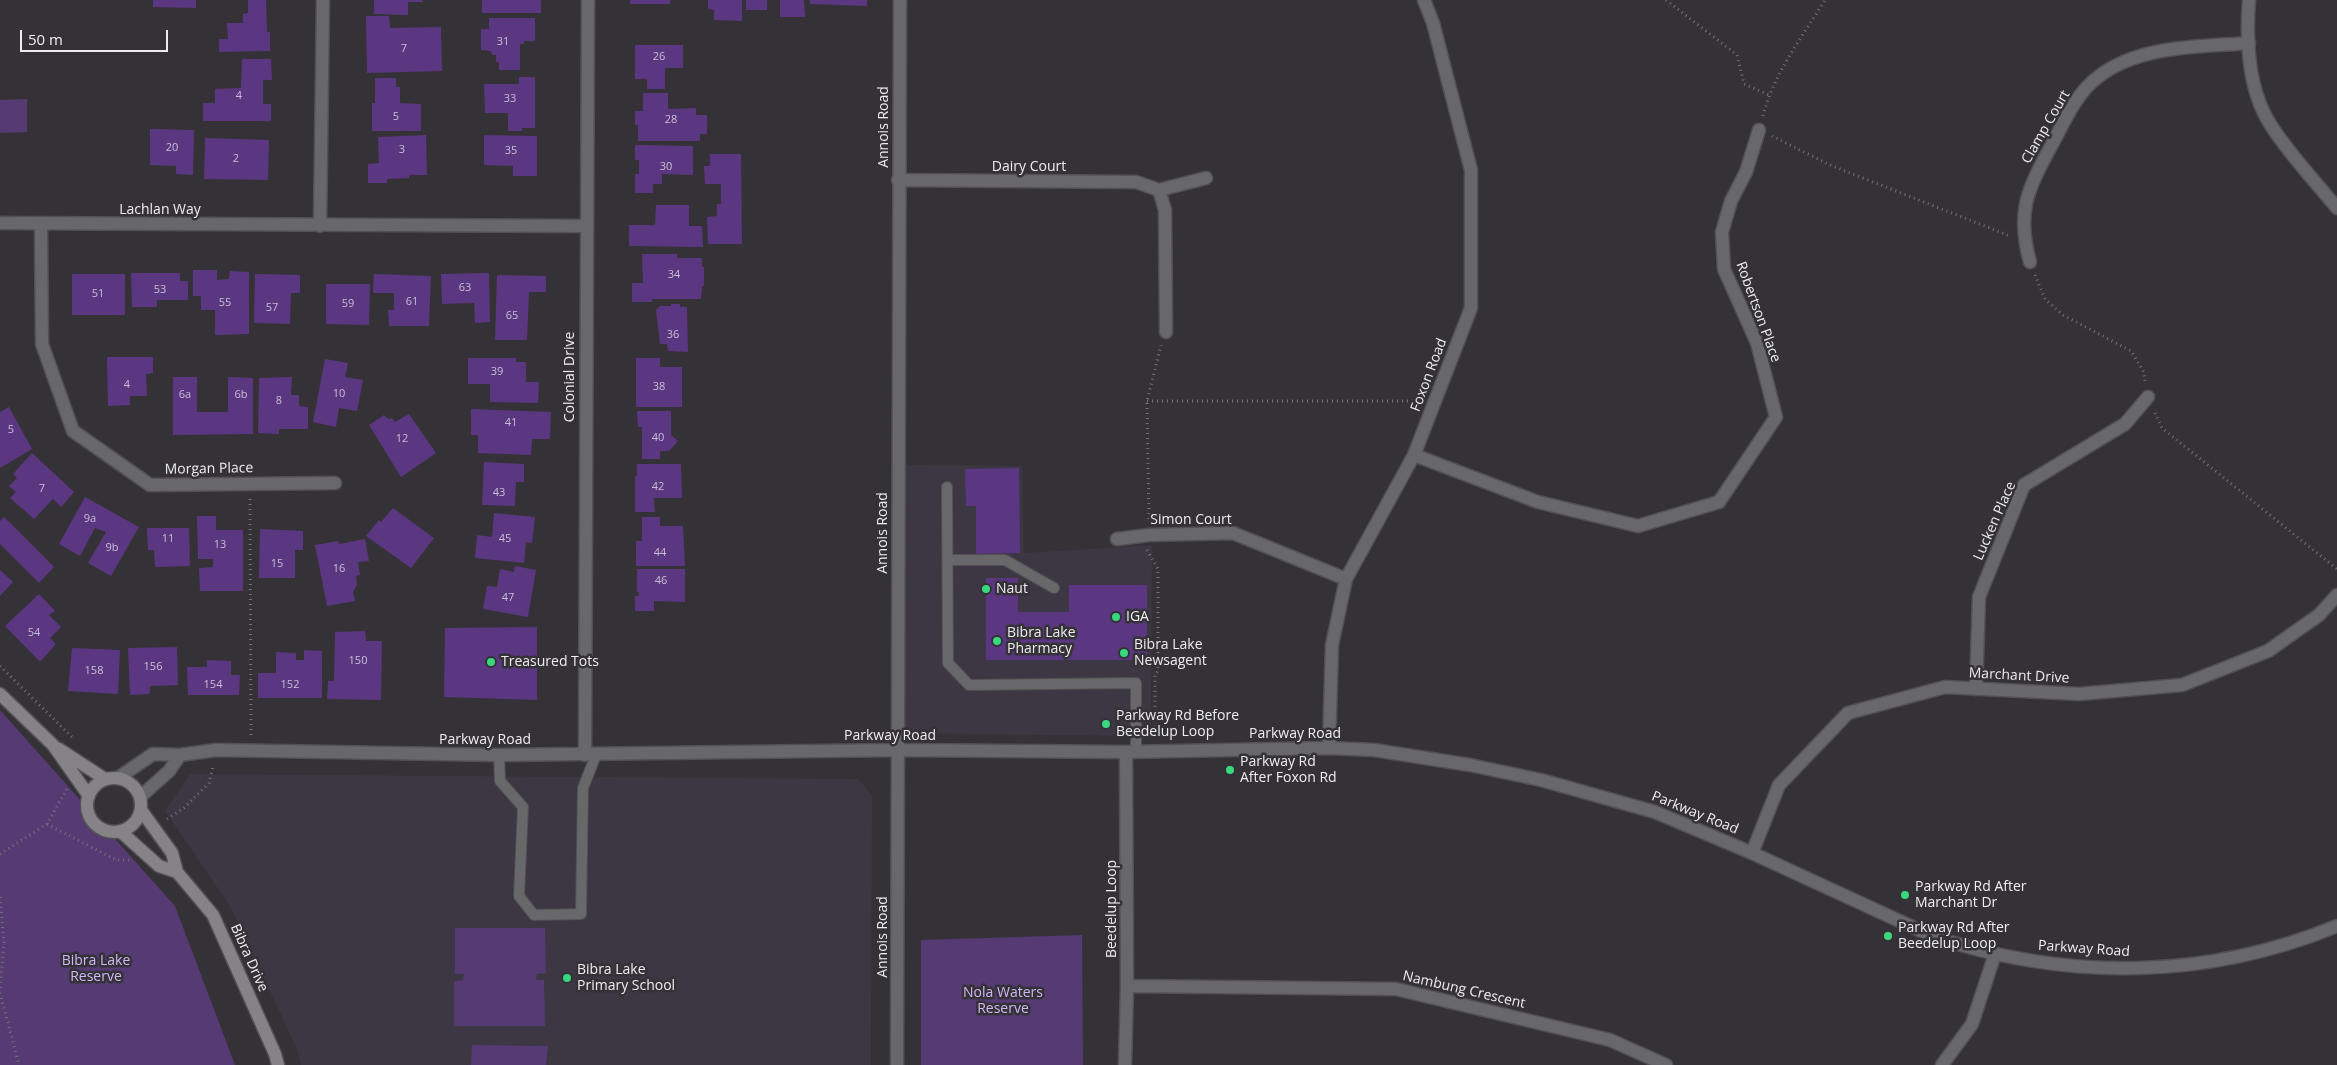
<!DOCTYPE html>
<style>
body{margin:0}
#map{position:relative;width:2337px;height:1065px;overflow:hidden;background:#343237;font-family:"Open Sans",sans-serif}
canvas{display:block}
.scale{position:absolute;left:20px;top:30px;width:148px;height:22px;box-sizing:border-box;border:2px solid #edecef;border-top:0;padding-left:6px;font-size:15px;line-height:18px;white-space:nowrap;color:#edecef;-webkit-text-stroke:4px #343237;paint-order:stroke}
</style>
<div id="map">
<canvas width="2337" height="1065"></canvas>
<div class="scale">50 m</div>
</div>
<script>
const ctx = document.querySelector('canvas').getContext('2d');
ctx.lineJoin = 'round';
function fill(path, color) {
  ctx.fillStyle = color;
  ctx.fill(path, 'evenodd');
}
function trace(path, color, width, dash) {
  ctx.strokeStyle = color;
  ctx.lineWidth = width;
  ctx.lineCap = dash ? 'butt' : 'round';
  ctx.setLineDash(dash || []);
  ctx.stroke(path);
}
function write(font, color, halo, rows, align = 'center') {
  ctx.font = font + ' "Open Sans",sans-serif';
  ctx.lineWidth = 5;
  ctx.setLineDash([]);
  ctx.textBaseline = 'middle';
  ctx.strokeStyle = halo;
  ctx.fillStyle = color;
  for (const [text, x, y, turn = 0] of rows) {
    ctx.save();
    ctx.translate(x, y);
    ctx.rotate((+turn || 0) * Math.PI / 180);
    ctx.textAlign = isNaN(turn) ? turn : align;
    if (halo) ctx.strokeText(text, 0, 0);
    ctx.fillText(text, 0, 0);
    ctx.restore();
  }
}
const built = new Path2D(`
 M905 465 1022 466 1024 553 1152 545 1151 734 1125 736 904 733Z
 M190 774 858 779 872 795 871 1065H301L297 1049 230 906 165 811Z`);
const green = new Path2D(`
 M27 99V132L0 133V100Z
 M0 710 175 906 235 1065H0Z
 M455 928H545L546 973 537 974 536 980H544L545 1026H454V981L463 980 464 974H455Z
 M1082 935 1083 1065H921V940Z
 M472 1045 548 1046 546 1065H471Z`);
const building = new Path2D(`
 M153 0H196V8L153 7Z
 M248 0H266L267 32H270V51L219 52V39H228L227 23H243V14L248 13Z
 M374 0H422L423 2H408V15L374 14Z
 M482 0H541V13H482Z
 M630 0H670V4H630Z
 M708 0H742V21L714 20V10L708 9Z
 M746 0H767V10H746Z
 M780 0H804L805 17H780Z
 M810 0H867V6L810 4Z
 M366 16H389L390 28 441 27 442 71 367 73Z
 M489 18H535V41H524V44H520V70H499V62H496V55H492L491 51 481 50V29H489Z
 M635 45H683V68H665V89H647V79H635Z
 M242 59H271L272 80H263V104H271V121H203V103H215V89L241 88Z
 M519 77H535V128H522V131H508V113H485L484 84H519Z
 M375 78H396V87H400V103L421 104V131H372V103H375Z
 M643 93H668V109L696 108V115H707V134H700V141H638V125H635V111H643Z
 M150 129 194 130 193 175 176 174V166L150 165Z
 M426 135 427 175H409V178L387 179V183H368V164L379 163 378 137Z
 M484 135 537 136V176H513V166L484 165Z
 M205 138 269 140 268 180 204 179Z
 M635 145 693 146V175L662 174V184H653V193H635V174H639V160H635Z
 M710 154H741L742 244H708L707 217 717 216V204H721V184H705L704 166H710Z
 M656 205H689V226H702L703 247 629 246V225H655Z
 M642 254H677V258H702V267H704V286H702L701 299H652V302H632V283H643Z
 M193 270H217V280L229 279 230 271 249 272V334L215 335V310H201V296H193Z
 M131 273H180V281H188V300H157V307H132Z
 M489 273 490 322 475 323 474 303 442 304 441 274Z
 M72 274H125V315H72Z
 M255 274 300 275V293H291L290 324 254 323Z
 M374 274 431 276 429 326H389L388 310H394V293H373Z
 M497 275 546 276V292H529L527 340H495Z
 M326 284H370L369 325 326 324Z
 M671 304H680V307H687L688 352 668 351 667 344H660L656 310 660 306H671Z
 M107 357H153V373L146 374 147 396H130V405L108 406Z
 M468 358H516V362H526V382H539L538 403 490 402V384H468Z
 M636 358H660V367H682V407H636Z
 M325 359 348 363 345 377 363 380 357 411 339 408 336 427 313 422Z
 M173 377H197V412H228V377L253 378V434L173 435Z
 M292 377 291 395H299V406L308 407V429H279V434L258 433 259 378Z
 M9 407 32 449 0 468V412Z
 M471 409 551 412 550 439H532L531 455 478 453V435H471Z
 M637 411H671V435L678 441 669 451H660V459H642V427H638Z
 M409 414 436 453 401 477 369 425 384 415 388 419 392 418 395 422Z
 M32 453 74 492 61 507 53 499 34 519 10 498 16 492 9 486 17 478 13 474Z
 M484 462 524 464V482H516L515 506 482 505Z
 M637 464H681L682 498H654L655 512H635V476H637Z
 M1019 468 1020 553 976 554V506H966L965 469Z
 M85 497 139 527 111 576 88 563 106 532 95 528 80 556 59 544Z
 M393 508 434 538 411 568 366 536 379 520 381 522Z
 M494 513 535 517 532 543 526 542 524 563 475 558 477 535 492 537Z
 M197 516H216V530H243V591H200L199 568 213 567V559H198Z
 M4 517 54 567 39 583 0 544V521Z
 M642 517H660V526H683L685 566H636V541H642Z
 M147 528H189L190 566 155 567 154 550H148Z
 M260 529 303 531V550H295V578H259Z
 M365 539 369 561 358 562 360 575 356 576 357 585 353 592 355 601 327 606 315 545 338 541 339 544Z
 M515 566 536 570 528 617 483 609 487 586 497 587 500 569 514 572Z
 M637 569H685V602L654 601V611H635V596H639V592H637Z
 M0 570 13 582 0 596Z
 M986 578H1018V612H1069V585H1147V660H986Z
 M39 594 55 611 49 615 61 627 50 638 56 644 40 662 5 626Z
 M537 627V700L444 697 445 628Z
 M365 631 366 641H382L381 700 327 699 328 681H334L335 632Z
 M177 647 178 685 150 686V694L130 695 128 648Z
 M72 648 120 650 118 694 68 691Z
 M304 650 322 651V698H258V673H276V652L296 653V660H304Z
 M207 660 231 661V675H240L239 695H188L187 667H207Z`);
const path = new Path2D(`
 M1666 0 1737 55 1744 84 1769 95
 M1763 116C1774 73 1802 37 1825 0
 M1772 136 1830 165 2010 236
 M2035 275 2045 299 2063 315 2131 351 2144 372 2145 383
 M1147 401H1420
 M2155 413 2162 428 2337 569
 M250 499 251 736
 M1149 519 1147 401 1161 345
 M1147 550 1158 569V671L1155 674V728
 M0 666 72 737
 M167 819 184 808 209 783 213 766
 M47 824 116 860H130
 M0 854 47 824 67 789
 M0 897 4 942 0 992
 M0 993 19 1065`);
const lane = new Path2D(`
 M947 487 948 663 969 685 1136 683V752
 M948 560H1005L1054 588
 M499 755 500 781 523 807 519 896 534 915 581 914 583 788 596 755`);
const street = new Path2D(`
 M2249 0C2246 39 2248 89 2270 124 2289 154 2314 180 2337 208
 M898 180 1136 182 1159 190 1165 210 1166 332
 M1159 190 1206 178
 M0 223 586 226
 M41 225 42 344 73 431 150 485 335 483
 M320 226 323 0
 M2030 262C2017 215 2026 191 2049 150 2063 125 2075 94 2098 77 2139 45 2199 47 2249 43
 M1414 455 1538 502 1638 526 1719 502 1776 417 1757 343 1724 269 1722 232 1731 201 1746 172 1759 130
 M1117 539 1149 535 1233 533 1346 579
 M1976 689 1979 597 2024 485 2125 424 2148 397
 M1329 748 1332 645 1346 579 1414 455 1471 308V170L1433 23 1424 0
 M585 755 588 0
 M118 778 153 754 180 755 216 750 499 755 898 750 1126 752 1329 748 1374 750 1470 765 1541 780 1655 812 1752 853 1932 936C2066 981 2206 980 2337 926
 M140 797 169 771 180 755
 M1752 853 1779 785 1848 713 1945 687 2079 694 2182 685 2268 651 2319 615 2337 595
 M1127 986 1396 989 1610 1040 1666 1065
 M897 1065 900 0
 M1125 1065 1127 986 1126 752
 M1942 1065 1972 1024 1995 954`);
const secondary = new Path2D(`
 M0 694 53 745 89 796
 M59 749 105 779
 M87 805a27 27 0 1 1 54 0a27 27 0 1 1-54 0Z
 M141 810 172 853 177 872 213 915 275 1054 278 1065
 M120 831 159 866 177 872`);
const markers = [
 [986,589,5,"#39d87f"],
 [1116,617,5,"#39d87f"],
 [997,641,5,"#39d87f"],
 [1124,653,5,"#39d87f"],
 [491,662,5,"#39d87f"],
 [1106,724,5,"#39d87f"],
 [1230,770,5,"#39d87f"],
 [1905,895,5,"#39d87f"],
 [1888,936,5,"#39d87f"],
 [567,978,5,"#39d87f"]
];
const numberNames = [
 ["31",503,42],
 ["7",404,49],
 ["26",659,57],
 ["4",239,96],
 ["33",510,99],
 ["5",396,117],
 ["28",671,120],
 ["20",172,148],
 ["3",402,150],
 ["35",511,151],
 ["2",236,159],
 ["30",666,167],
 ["34",674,275],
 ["63",465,288],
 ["53",160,290],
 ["51",98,294],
 ["61",412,302],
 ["55",225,303],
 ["59",348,304],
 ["57",272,308],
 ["65",512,316],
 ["36",673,335],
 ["39",497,372],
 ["4",127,385],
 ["38",659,387],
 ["10",339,394],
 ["6a",185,395],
 ["6b",241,395],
 ["8",279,401],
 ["41",511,423],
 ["5",11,430],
 ["40",658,438],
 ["12",402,439],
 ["42",658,487],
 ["7",42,489],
 ["43",499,493],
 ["9a",90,519],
 ["11",168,539],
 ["45",505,539],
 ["13",220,545],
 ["9b",112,548],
 ["44",660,553],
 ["15",277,564],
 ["16",339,569],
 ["46",661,581],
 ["47",508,598],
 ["54",34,633],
 ["150",358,661],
 ["156",153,667],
 ["158",94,671],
 ["154",213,685],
 ["152",290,685]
];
const streetNames = [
 ["Annois Road",884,127,-90],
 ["Clamp Court",2046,127,-60],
 ["Dairy Court",1029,167],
 ["Lachlan Way",160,210],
 ["Robertson Place",1758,312,70],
 ["Foxon Road",1429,375,-69],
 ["Colonial Drive",570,377,-90],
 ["Morgan Place",209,469,-1],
 ["Simon Court",1191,520],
 ["Lucken Place",1995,521,-66],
 ["Annois Road",883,533,-90],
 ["Marchant Drive",2019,676,3],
 ["Parkway Road",1295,734],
 ["Parkway Road",890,736],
 ["Parkway Road",485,740],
 ["Parkway Road",1695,813,22],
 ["Beedelup Loop",1112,909,-90],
 ["Annois Road",883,937,-90],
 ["Parkway Road",2084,949,4],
 ["Bibra Drive",249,958,66],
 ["Nambung Crescent",1464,990,13]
];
const poiNames = [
 ["Naut",996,589],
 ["IGA",1126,617],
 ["Bibra Lake",1007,633],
 ["Pharmacy",1007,649],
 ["Bibra Lake",1134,645],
 ["Newsagent",1134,661],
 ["Treasured Tots",501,662],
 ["Parkway Rd Before",1116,716],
 ["Beedelup Loop",1116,732],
 ["Parkway Rd",1240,762],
 ["After Foxon Rd",1240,778],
 ["Parkway Rd After",1915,887],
 ["Marchant Dr",1915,903],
 ["Parkway Rd After",1898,928],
 ["Beedelup Loop",1898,944],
 ["Bibra Lake",577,970],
 ["Primary School",577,986]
];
const parkNames = [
 ["Bibra Lake",96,961],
 ["Reserve",96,977],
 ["Nola Waters",1003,993],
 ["Reserve",1003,1009]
];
fill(built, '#3c3742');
fill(green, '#553a74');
fill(building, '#5b3781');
trace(lane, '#525054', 12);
trace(street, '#525054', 15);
trace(secondary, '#525054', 15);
trace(path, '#767479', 3, [1, 4]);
trace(lane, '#686769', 10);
trace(street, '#686769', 12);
trace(secondary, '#858387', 12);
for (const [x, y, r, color] of markers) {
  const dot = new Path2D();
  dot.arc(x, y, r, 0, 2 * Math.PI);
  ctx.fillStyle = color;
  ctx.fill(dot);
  trace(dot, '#343237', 2);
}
write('11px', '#c8bfd4', null, numberNames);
write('14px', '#edecef', '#343237', streetNames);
write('14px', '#edecef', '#343237', poiNames, 'left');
write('14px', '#d1b6f5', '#343237', parkNames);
</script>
